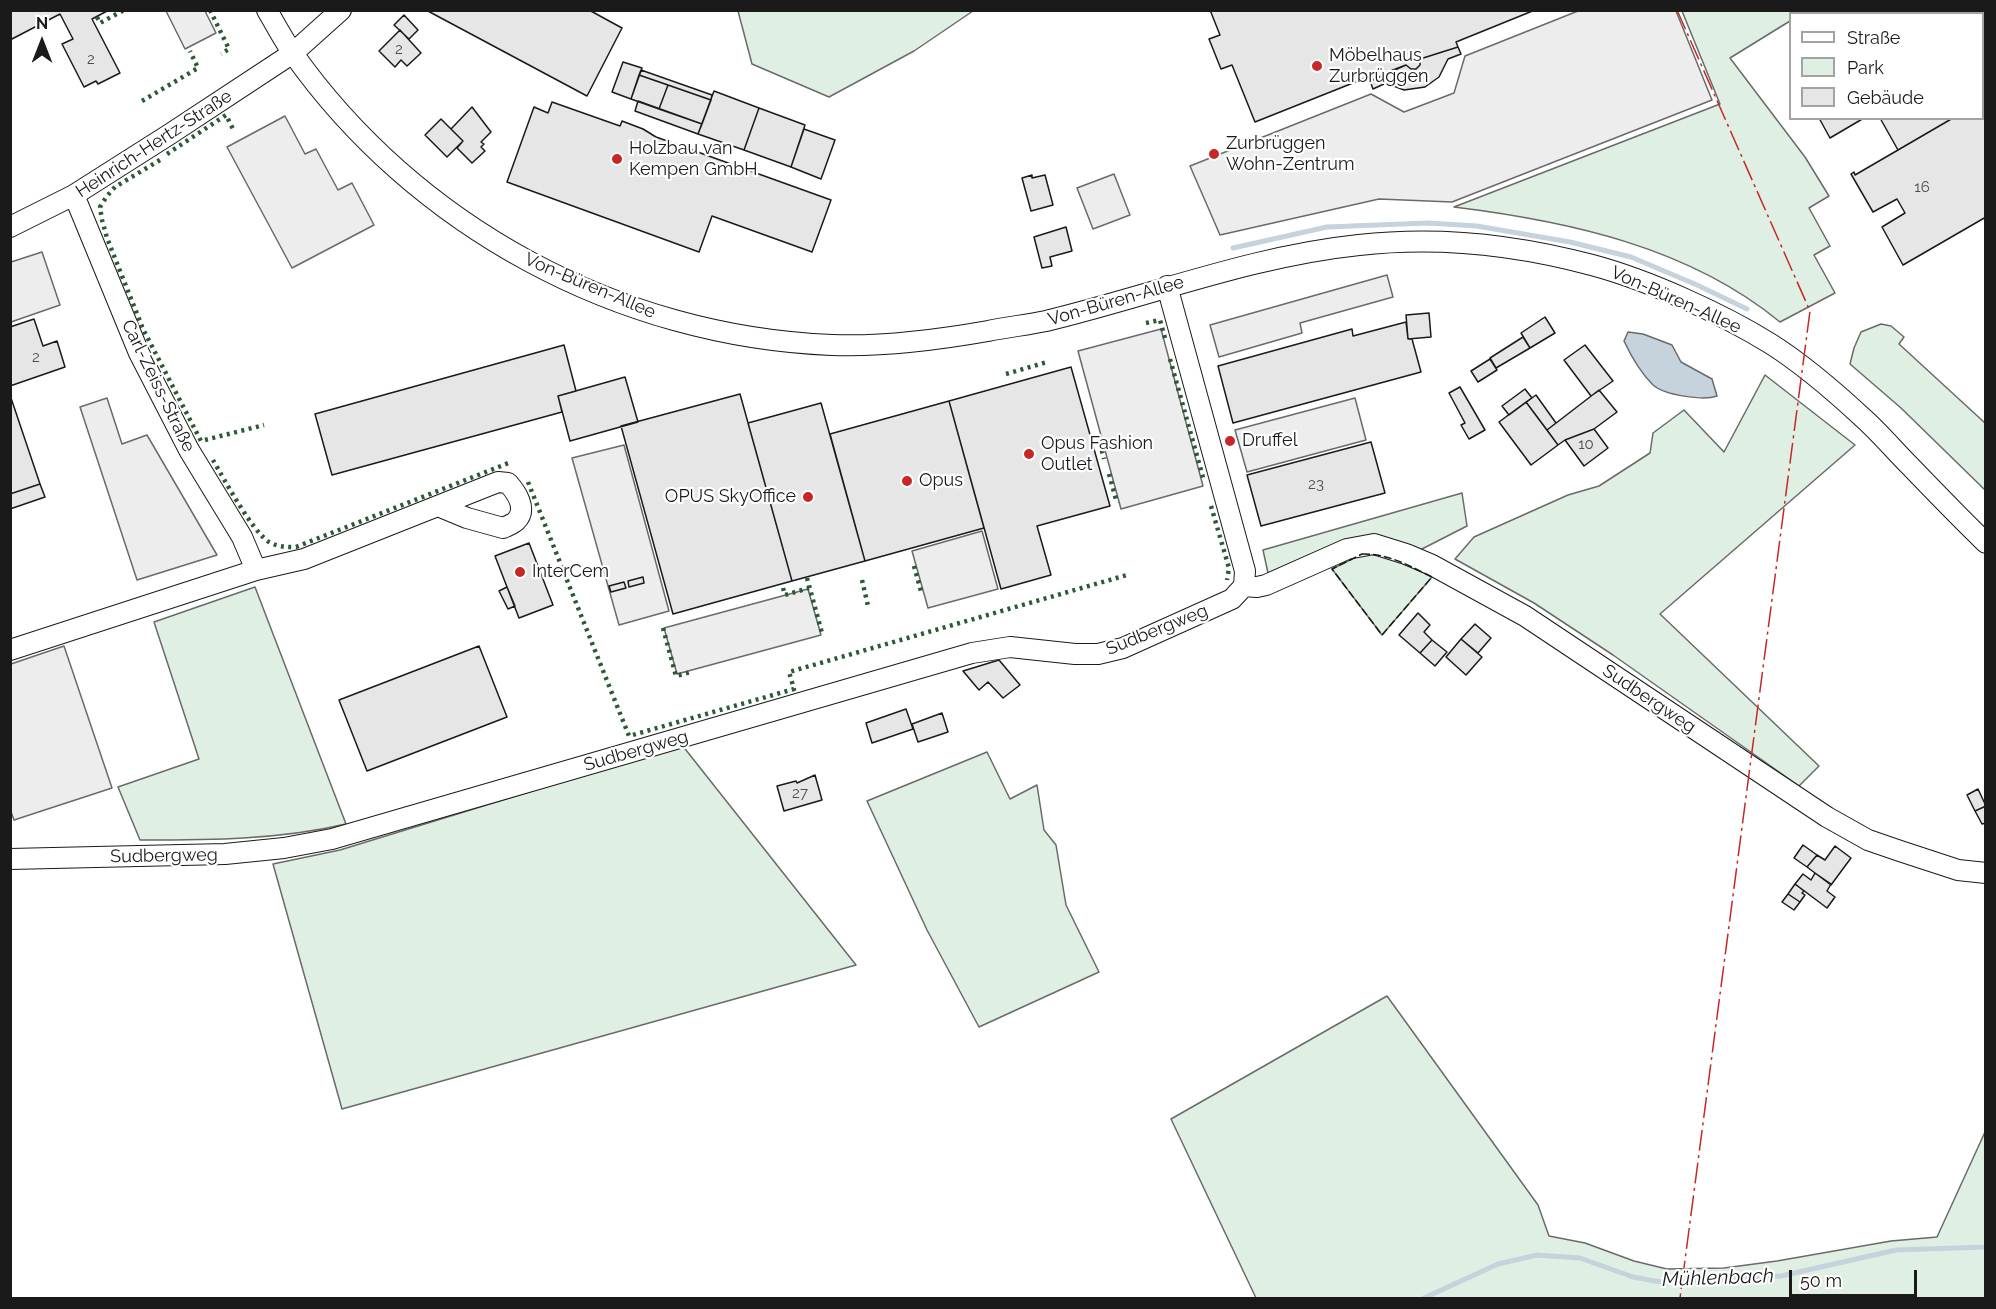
<!DOCTYPE html>
<meta charset="utf-8">
<style>
body{margin:0}
#map{position:relative;width:1996px;height:1309px;overflow:hidden;background:#fff;font-family:Raleway,sans-serif}
canvas{display:block}
.frame{position:absolute;inset:0;border:12px solid #1a1a1a;pointer-events:none}
.legend{position:absolute;left:1789px;top:12px;width:195px;height:108px;box-sizing:border-box;background:#fff;border:2px solid #a3a3a3;margin:0;padding:8px 10px;list-style:none;font-size:18px;color:#1a1a1a}
.legend li{display:flex;align-items:center;gap:12px;height:30px}
.legend b{width:30px;border:2px solid #a3a3a3}
.north{position:absolute;left:12px;top:12px;width:60px;height:60px;-webkit-text-stroke:4px #fff;paint-order:stroke;rotate:0deg;font-size:16px;font-weight:700;line-height:24px;text-align:center;color:#1a1a1a}
.north::after{content:'';display:block;margin:auto;width:21px;height:27px;background:#1a1a1a;clip-path:polygon(50% 0,100% 100%,50% 72%,0 100%)}
.scale{position:absolute;left:1789px;top:1270px;width:128px;height:27px;box-sizing:border-box;border:3px solid #1a1a1a;border-top:0;padding-left:8px;font-size:18px;line-height:21px;white-space:nowrap;color:#1a1a1a;-webkit-text-stroke:4px #fff;paint-order:stroke}
</style>
<div id="map">
<canvas width="1996" height="1309"></canvas>
<div class="frame"></div>
<ul class="legend">
<li><b style="height:8px;background:#fff"></b>Straße</li>
<li><b style="height:16px;background:#e0efe3"></b>Park</li>
<li><b style="height:16px;background:#e6e6e6"></b>Gebäude</li>
</ul>
<div class="north">N</div>
<div class="scale">50 m</div>
</div>
<script>
const ctx = document.querySelector('canvas').getContext('2d');
ctx.lineJoin = 'round';
function fill(path, color) {
  ctx.fillStyle = color;
  ctx.fill(path, 'evenodd');
}
function trace(path, color, width, dash) {
  ctx.strokeStyle = color;
  ctx.lineWidth = width;
  ctx.lineCap = dash ? 'butt' : 'round';
  ctx.setLineDash(dash || []);
  ctx.stroke(path);
}
function write(font, color, halo, rows, align = 'center') {
  ctx.font = font + ' Raleway,sans-serif';
  ctx.lineWidth = 4.5;
  ctx.setLineDash([]);
  ctx.textBaseline = 'middle';
  ctx.strokeStyle = halo;
  ctx.fillStyle = color;
  for (const [text, x, y, turn = 0] of rows) {
    ctx.save();
    ctx.translate(x, y);
    ctx.rotate((+turn || 0) * Math.PI / 180);
    ctx.textAlign = isNaN(turn) ? turn : align;
    if (halo) ctx.strokeText(text, 0, 0);
    ctx.fillText(text, 0, 0);
    ctx.restore();
  }
}
const green = new Path2D(`
 M738 11V10L973 11 914 51 829 97 752 64Z
 M1682 11H1807L1802 13 1790 14V21L1730 58 1805 157 1829 196 1809 208 1830 246 1814 255 1835 293 1780 322C1689 247 1568 221 1454 207L1720 104Z
 M1881 324 1891 326 1904 337 1899 344 1985 423V490L1901 408 1850 364 1854 348 1861 332Z
 M1765 375 1855 445 1660 614 1819 766 1799 786 1613 655 1534 603 1455 559 1474 537 1568 495 1599 486 1650 453 1653 433 1684 410 1724 452Z
 M1462 493 1467 526 1420 550 1343 540 1268 573 1263 550Z
 M1362 554C1387 553 1410 566 1432 577L1382 635 1332 569Z
 M255 587 346 824C278 840 209 840 140 840L118 787 199 759 154 622Z
 M682 745 856 965 342 1109 273 864 340 850Z
 M987 752 1010 799 1037 785 1044 830 1056 845 1066 905 1099 972 979 1027 927 930 867 801Z
 M1387 996 1538 1205 1549 1236 1585 1243 1634 1261 1667 1269 1724 1268 1777 1261 1891 1241 1937 1237 1985 1132V1298H1256L1171 1119Z`);
const parking = new Path2D(`
 M166 11H205L216 33 185 49Z
 M1578 11H1676L1712 100 1452 202 1379 199 1220 235 1190 166 1371 94 1404 112 1454 93 1465 56Z
 M285 116 305 154 316 149 338 190 352 183 374 225 292 268 227 147Z
 M1114 174 1130 215 1093 229 1077 188Z
 M42 252 60 305 11 322V262Z
 M1387 275 1393 297 1300 323 1302 333 1219 357 1210 325Z
 M1161 329 1203 486 1121 509 1078 351Z
 M107 398 122 444 147 435 217 555 137 580 80 407Z
 M1355 398 1366 440 1247 472 1235 430Z
 M624 445 669 611 619 625 572 458Z
 M982 531 998 589 928 608 912 551Z
 M808 589 821 635 677 674 664 628Z
 M64 646 112 788 14 820 10 809 11 664Z`);
const water = new Path2D(`
 M1628 332 1643 334 1672 345 1681 362 1712 379 1717 396C1703 401 1664 395 1653 385 1641 373 1631 356 1624 341Z`);
const stream = new Path2D(`
 M1233 248 1327 227 1428 223 1477 226 1570 242 1631 257 1697 285 1747 309
 M1424 1298 1498 1264 1537 1255 1580 1258 1633 1277 1666 1283 1781 1276 1896 1250 1986 1247`);
const building = new Path2D(`
 M10 10H109L92 19 120 73 98 84 96 81 84 87 62 44 73 39 60 14 10 40Z
 M426 10H589L622 28 587 96Z
 M1210 10H1535L1456 42 1458 47 1420 59V65L1416 69H1411L1406 65 1370 81 1368 77 1255 122 1232 65 1221 69 1209 39 1220 35Z
 M1881 10H1906L1907 14H1876Z
 M404 15 418 30 409 39 394 25Z
 M400 30 421 53 407 66 401 60 395 67 379 51Z
 M1458 47 1461 54 1448 59 1439 77 1425 87 1404 90 1386 83 1373 89 1370 81 1386 75 1385 73 1406 65 1411 69H1416L1420 65V59Z
 M623 62 642 68 631 99 612 92Z
 M641 70 712 95 711 100 639 75Z
 M639 75 668 85 659 109 631 99Z
 M668 85 711 100 702 124 659 109Z
 M714 91 759 108 744 150 698 134Z
 M1986 100V217L1903 265 1882 227 1905 213 1897 199 1873 212 1851 174 1854 172 1855 175 1953 118H1982V102Z
 M638 101 702 124 698 134 635 111Z
 M552 102 620 126 622 121 643 129 656 137 831 200 812 252 712 216 699 252 507 182 534 107 548 113Z
 M472 107 491 132 481 142 484 144 481 147 485 151 472 163 457 148 463 141 451 129Z
 M759 108 805 125 791 167 744 150Z
 M1819 118H1864L1830 138Z
 M1880 118H1953L1898 150Z
 M441 119 463 141 447 157 425 135Z
 M804 129 835 140 821 179 791 167Z
 M1032 175V178L1045 175 1053 205 1031 211 1022 178Z
 M1066 227 1072 251 1050 257 1052 266 1042 268 1034 237Z
 M1429 313 1431 337 1408 339 1406 315Z
 M1545 317 1555 333 1530 348 1521 333Z
 M34 319 43 346 57 341 65 367 10 386V327Z
 M1406 322 1408 339H1412L1421 372 1233 423 1218 366 1352 329 1353 336Z
 M1523 337 1530 348 1496 368 1490 358Z
 M564 345 576 391 558 396 562 412 332 475 315 414Z
 M1585 345 1613 381 1591 396 1564 360Z
 M1490 359 1497 370 1478 382 1471 371Z
 M1071 367 1110 506 1037 526 1051 575 1001 589 949 401Z
 M625 377 638 422 570 441 558 396Z
 M1460 387 1485 430 1469 439 1461 425 1465 423 1449 393Z
 M1525 389 1532 398 1509 415 1502 406Z
 M1599 390 1617 412 1594 429 1565 440 1558 445 1547 430Z
 M740 394 792 581 673 614 621 426Z
 M10 395 40 484 10 494Z
 M1536 395 1556 423 1547 430 1526 402Z
 M949 401 984 528 865 561 830 434Z
 M1526 402 1558 445 1531 465 1499 422Z
 M821 403 865 561 792 581 748 423Z
 M1594 429 1608 448 1584 466 1565 440Z
 M1371 442 1385 493 1261 526 1247 475Z
 M40 484 45 497 10 509V494Z
 M529 543 553 605 519 618 495 556Z
 M643 577 644 583 629 587 628 581Z
 M624 582 626 588 611 592 609 586Z
 M507 587 515 606 508 609 499 591Z
 M1418 613 1430 625 1424 632 1432 640 1420 653 1399 635Z
 M1475 624 1491 638 1478 653 1461 639Z
 M1461 639 1482 657 1466 675 1446 657Z
 M1432 640 1447 652 1435 666 1420 653Z
 M479 646 507 717 367 771 339 700Z
 M999 660 1020 685 1003 698 988 682 979 690 963 671Z
 M906 709 913 729 872 743 866 723Z
 M942 713 948 732 918 742 912 724Z
 M815 775 822 800 784 811 777 786 796 781 797 783Z
 M1978 789 1986 806 1975 811 1967 795Z
 M1986 806V823L1982 824 1975 811Z
 M1803 845 1817 855 1807 867 1794 858Z
 M1835 846 1851 858 1831 885 1807 867 1817 855 1825 860Z
 M1815 873 1831 884 1827 891 1835 897 1827 908 1795 884 1803 874 1811 880Z
 M1795 884 1804 891 1802 893 1805 895 1800 902 1788 894Z
 M1788 894 1800 902 1794 910 1782 902Z`);
const minor = new Path2D(`
 M267 10C275 24 283 39 292 52 415 227 620 337 832 345 884 347 937 340 988 331 1007 327 1027 325 1046 321 1150 296 1252 256 1359 245 1437 236 1517 245 1592 265 1648 280 1721 313 1771 344 1804 365 1834 391 1862 417 1879 432 1894 450 1910 466 1935 492 1960 518 1986 543
 M74 195 139 353 189 450 242 537 256 570
 M10 227 74 195 170 134 293 53 341 10
 M1244 586 1257 587 1266 585 1347 549 1374 544 1406 554 1432 565 1525 616 1827 817 1868 840 1900 851 1958 870 1986 873
 M10 650 256 570 304 559 498 482 508 483C516 492 528 509 516 521 513 524 507 526 503 528L467 518 438 506
 M10 859 225 854 284 848 332 839 972 653 1010 647 1075 654H1098L1123 648 1232 599 1244 586 1245 571 1167 286`);
const hedge = new Path2D(`
 M210 10 229 49 221 54
 M97 17 100 23 124 10
 M142 101 198 68 190 51
 M167 154 226 115 233 129
 M160 160 115 187 107 196 100 207 102 220 107 238 143 329 201 441 264 425
 M1146 323 1160 320 1165 338
 M1170 359 1204 481
 M1006 374 1047 362
 M1098 436 1104 459
 M213 460C224 479 252 531 269 542 278 547 286 547 296 547L511 462
 M1109 474 1117 503
 M528 482 629 736 794 689 789 672 1127 575
 M1211 506 1229 568 1227 580
 M914 566 921 591
 M807 578 822 633
 M862 580 868 606
 M783 588 785 595 809 588
 M663 628 676 676 691 672`);
const fence = new Path2D(`
 M1362 554C1387 553 1410 566 1432 577L1382 635 1332 569Z`);
const power = new Path2D(`
 M1677 10 1810 311 1680 1298`);
const markers = [
 [1317,66,6,"#c62828"],
 [1214,154,6,"#c62828"],
 [617,159,6,"#c62828"],
 [1230,441,6,"#c62828"],
 [1029,454,6,"#c62828"],
 [907,481,6,"#c62828"],
 [808,497,6,"#c62828"],
 [520,572,6,"#c62828"]
];
const numberNames = [
 ["2",399,49],
 ["2",91,59],
 ["16",1922,187],
 ["2",36,357],
 ["10",1586,444],
 ["23",1316,484],
 ["27",800,793]
];
const poiNames = [
 ["Möbelhaus",1329,56],
 ["Zurbrüggen",1329,77],
 ["Zurbrüggen",1226,144],
 ["Wohn-Zentrum",1226,165],
 ["Holzbau van",629,149],
 ["Kempen GmbH",629,170],
 ["Druffel",1242,441],
 ["Opus Fashion",1041,444],
 ["Outlet",1041,465],
 ["Opus",919,481],
 ["OPUS SkyOffice",796,497,"right"],
 ["InterCem",532,572]
];
const streetNames = [
 ["Heinrich-Hertz-Straße",154,144,-33],
 ["Von-Büren-Allee",590,286,23],
 ["Von-Büren-Allee",1676,300,24],
 ["Von-Büren-Allee",1116,301,-16],
 ["Carl-Zeiss-Straße",158,386,64],
 ["Sudbergweg",1157,630,-22],
 ["Sudbergweg",1649,699,34],
 ["Sudbergweg",636,751,-16],
 ["Sudbergweg",164,856,-1]
];
const waterNames = [
 ["Mühlenbach",1718,1278,-2]
];
fill(green, '#e0efe3');
trace(green, '#6a6a6a', 1.5);
fill(parking, '#ededed');
trace(parking, '#6a6a6a', 1.5);
fill(water, '#c6d2dc');
trace(water, '#6a6a6a', 1.5);
trace(stream, '#c6d2dc', 5);
fill(building, '#e6e6e6');
trace(building, '#1a1a1a', 1.5);
trace(minor, '#1a1a1a', 22);
trace(minor, '#fff', 20);
trace(hedge, '#2b5a34', 4.5, [3, 4.5]);
trace(fence, '#1a1a1a', 1.5, [8, 3]);
trace(power, '#c62828', 1.5, [21, 4.5, 3, 4.5]);
for (const [x, y, r, color] of markers) {
  const dot = new Path2D();
  dot.arc(x, y, r, 0, 2 * Math.PI);
  ctx.fillStyle = color;
  ctx.fill(dot);
  trace(dot, '#fff', 2);
}
write('15px', '#4d4d4d', null, numberNames);
write('18px', '#1a1a1a', '#fff', poiNames, 'left');
write('18px', '#1a1a1a', '#fff', streetNames);
write('italic 20px', '#1a1a1a', '#fff', waterNames);
</script>
